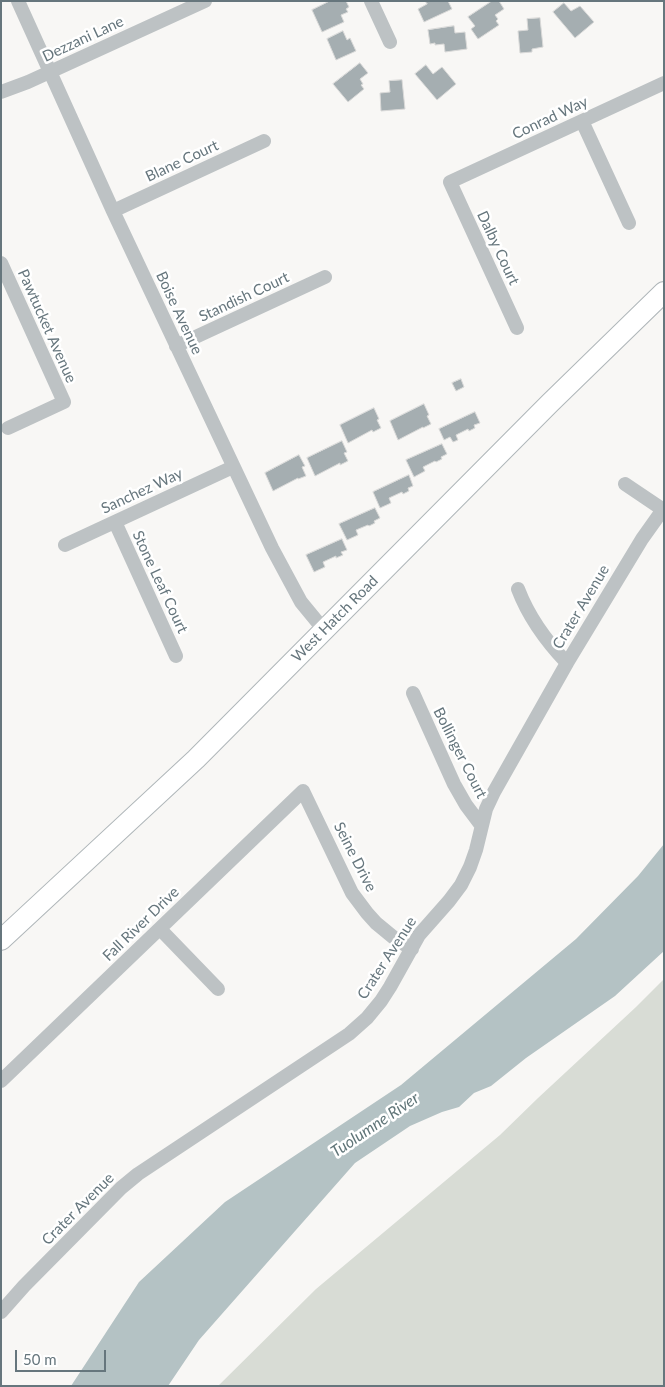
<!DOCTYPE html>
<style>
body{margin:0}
#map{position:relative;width:665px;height:1387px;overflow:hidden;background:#f8f7f5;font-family:Lato,sans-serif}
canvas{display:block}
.frame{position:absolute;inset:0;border:2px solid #66767d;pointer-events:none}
.scale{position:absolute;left:15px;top:1350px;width:91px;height:22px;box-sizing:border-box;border:2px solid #66767d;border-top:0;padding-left:6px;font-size:15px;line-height:18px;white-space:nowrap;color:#66767d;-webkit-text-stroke:4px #fff;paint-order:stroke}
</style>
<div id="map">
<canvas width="665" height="1387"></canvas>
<div class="frame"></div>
<div class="scale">50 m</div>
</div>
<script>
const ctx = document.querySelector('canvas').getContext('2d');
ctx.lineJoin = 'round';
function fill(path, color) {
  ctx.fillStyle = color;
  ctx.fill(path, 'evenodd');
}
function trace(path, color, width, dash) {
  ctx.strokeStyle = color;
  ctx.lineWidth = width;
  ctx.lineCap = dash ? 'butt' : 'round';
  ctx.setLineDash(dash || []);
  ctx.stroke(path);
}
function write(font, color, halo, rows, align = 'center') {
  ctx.font = font + ' Lato,sans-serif';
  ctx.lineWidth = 5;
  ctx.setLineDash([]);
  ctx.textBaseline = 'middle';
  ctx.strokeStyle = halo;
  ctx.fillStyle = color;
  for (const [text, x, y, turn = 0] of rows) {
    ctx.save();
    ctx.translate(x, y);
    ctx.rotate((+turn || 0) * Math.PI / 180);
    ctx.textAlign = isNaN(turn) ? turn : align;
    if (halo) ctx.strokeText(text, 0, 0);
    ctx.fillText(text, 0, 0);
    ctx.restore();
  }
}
const green = new Path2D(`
 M664 979V1386H218L316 1289 500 1135 538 1098 636 1007Z`);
const water = new Path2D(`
 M664 844V951L615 996 526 1058 491 1086 474 1093 459 1107 442 1112 410 1126 355 1163 199 1340 168 1386H71L139 1282 225 1202 401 1085 576 939 638 876Z`);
const building = new Path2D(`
 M330 1H346L349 7 346 9 348 12 341 15 344 22 322 32 312 10Z
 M425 1H448L452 9 424 22 418 9 427 4Z
 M492 1H499L504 9 495 15 498 19 496 21 499 25 478 39 471 29 475 26 468 17Z
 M564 3 571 11 580 6 594 22 575 38 553 12Z
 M540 18 543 47 532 49V52L520 53 518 31 528 30 527 19Z
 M454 26 455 33 465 32 467 49 445 52 444 44 435 45V43L430 44 428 30Z
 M343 31 347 40 350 38 356 51 336 60 327 39Z
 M360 63 368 73 360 79 363 84 361 85 364 89 348 102 333 84Z
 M426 65 433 74 442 67 456 84 437 100 415 74Z
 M402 80 405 109 381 111 380 93 390 92 389 81Z
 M461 379 464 387 456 391 452 383Z
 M424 404 429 415 427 416 431 424 423 428V427L398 440 390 421Z
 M374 408 379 419 377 420 381 428 373 432 372 430 348 443 340 425Z
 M475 412 480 423 474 425 475 428 469 431 468 429 456 435 458 440 453 442 450 437 444 440 439 429Z
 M342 441 347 452 344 453 348 461 340 465V463L315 476 307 458Z
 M442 444 447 454 441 457 442 459 436 462 435 461 423 467 425 471 414 477 406 460Z
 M299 455 305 466 302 467 306 476 298 479V478L273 491 265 473Z
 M409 475 413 486 408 488 409 491 403 494 402 492 389 498 391 503 380 508 373 492Z
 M375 508 380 518 374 521 375 523 369 526 368 525 356 530 358 535 347 540 339 524Z
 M342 539 347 550 341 552 343 555 336 558V556L323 562 325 567 314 572 306 555Z`);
const minor = new Path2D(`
 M18 1 113 211 272 548 301 602 324 630
 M371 1 390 42
 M1 92 28 82 205 1
 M582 121 629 223
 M113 211 264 141
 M1 263 64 402 8 428
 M517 328 450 182 664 83
 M176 346 325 277
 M625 484 662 509
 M115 522 176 656
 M65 545 233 467
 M518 589C529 618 546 641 567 663
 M413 693 454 784 466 805 481 825
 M160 929 218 989
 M1 1081 303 791 352 893 367 913 376 923 393 937 412 949
 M1 1312 24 1286 121 1188 138 1174 349 1034 367 1018 381 1001 390 987 419 935 449 901 461 885 470 867 476 850 486 809 494 792 567 663 642 539 664 508`);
const secondary = new Path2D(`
 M1 940 196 759 550 403 664 292`);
const streetNames = [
 ["Dezzani Lane",83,39,-25],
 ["Conrad Way",550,118,-25],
 ["Blane Court",182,161,-25],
 ["Dalby Court",498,248,65],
 ["Standish Court",244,297,-25],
 ["Boise Avenue",179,313,65],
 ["Pawtucket Avenue",47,326,66],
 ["Sanchez Way",142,491,-25],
 ["Stone Leaf Court",160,582,65],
 ["Crater Avenue",581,607,-59],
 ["West Hatch Road",335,619,-45],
 ["Bollinger Court",460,753,63],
 ["Seine Drive",355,857,63],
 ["Fall River Drive",141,924,-44],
 ["Crater Avenue",387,958,-57],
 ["Crater Avenue",78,1209,-45]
];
const waterNames = [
 ["Tuolumne River",375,1125,-34]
];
fill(green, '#d8dcd5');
fill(water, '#b4c2c4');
fill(building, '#a5aeb1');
trace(building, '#d9d9d8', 1);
trace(secondary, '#afb6b9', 22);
trace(minor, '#bdc2c4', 14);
trace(secondary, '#fff', 20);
write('15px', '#66767d', '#fff', streetNames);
write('italic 16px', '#607578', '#fff', waterNames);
</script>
